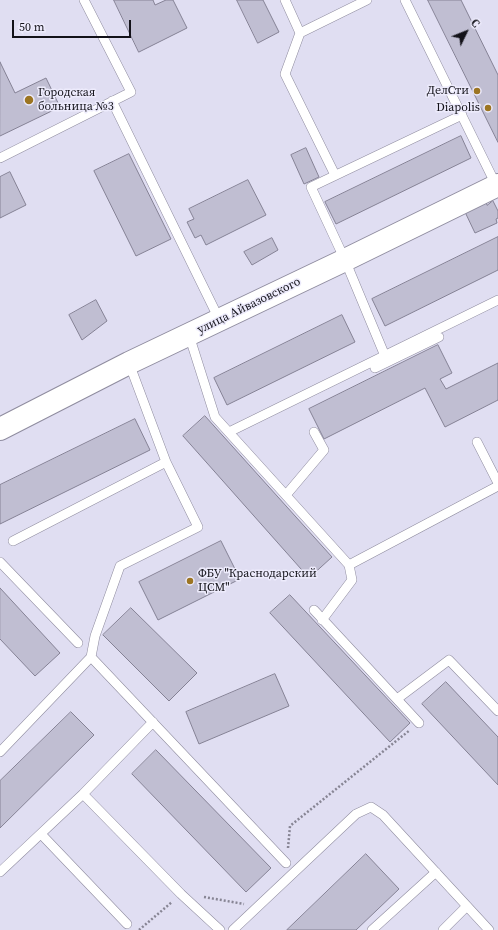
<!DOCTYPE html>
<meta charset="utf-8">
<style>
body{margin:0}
#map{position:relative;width:498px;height:930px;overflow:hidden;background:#e0def2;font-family:"Source Serif 4",serif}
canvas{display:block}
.north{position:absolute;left:446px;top:12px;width:40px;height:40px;-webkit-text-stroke:3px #edebfc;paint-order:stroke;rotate:47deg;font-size:11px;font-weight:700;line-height:16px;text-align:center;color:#131219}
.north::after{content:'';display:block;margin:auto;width:14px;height:18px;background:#131219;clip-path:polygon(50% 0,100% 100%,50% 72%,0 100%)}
.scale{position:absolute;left:12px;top:20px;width:119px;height:18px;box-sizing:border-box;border:2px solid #131219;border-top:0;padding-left:5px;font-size:12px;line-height:14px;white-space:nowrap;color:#131219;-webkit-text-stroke:3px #edebfc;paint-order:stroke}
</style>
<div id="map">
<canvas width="498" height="930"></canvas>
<div class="north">С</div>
<div class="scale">50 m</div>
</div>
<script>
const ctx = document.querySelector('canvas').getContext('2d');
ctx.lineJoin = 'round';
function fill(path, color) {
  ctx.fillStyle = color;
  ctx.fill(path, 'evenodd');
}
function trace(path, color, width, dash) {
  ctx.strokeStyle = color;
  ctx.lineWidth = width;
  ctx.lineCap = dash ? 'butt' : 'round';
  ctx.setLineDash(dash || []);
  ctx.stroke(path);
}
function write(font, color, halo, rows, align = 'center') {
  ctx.font = font + ' "Source Serif 4",serif';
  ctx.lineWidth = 3;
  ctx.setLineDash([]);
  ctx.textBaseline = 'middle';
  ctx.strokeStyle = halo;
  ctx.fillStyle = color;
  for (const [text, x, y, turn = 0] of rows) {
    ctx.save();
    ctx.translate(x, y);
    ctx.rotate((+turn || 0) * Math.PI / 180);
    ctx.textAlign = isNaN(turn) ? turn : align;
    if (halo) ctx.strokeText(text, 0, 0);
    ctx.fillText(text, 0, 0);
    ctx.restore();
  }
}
const building = new Path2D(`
 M114 0H153L155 5 166 0H173L187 28 139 52Z
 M237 0H263L279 32 258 43Z
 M428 0H461L498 75V142Z
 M0 62 15 93 46 78 60 107 0 136Z
 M461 136 471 158 336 224 325 202Z
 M306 148 319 177 304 184 291 155Z
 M129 154 171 239 136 256 94 171Z
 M10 172 26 205 0 218V177Z
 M248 180 266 215 206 245 201 235 195 238 187 222 194 219 189 209Z
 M493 201 498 211V218L496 219 497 223 475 233 465 212 486 202 487 205Z
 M498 237V270L385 326 372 299Z
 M272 238 278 250 252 265 244 252Z
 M96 300 107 321 82 340 69 315Z
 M342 315 355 342 227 405 214 378Z
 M438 345 452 373 440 379 446 389 498 363V400L445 427 425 388 324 439 309 409Z
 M205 416 332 557 309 578 183 436Z
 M135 419 150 450 0 524V485Z
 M221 541 240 579 158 620 139 582Z
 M0 588 60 653 35 676 0 639Z
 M290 595 410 723 390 742 270 613Z
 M131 608 197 673 169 701 103 635Z
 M275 674 289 706 199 744 186 712Z
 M446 682 498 737V785L422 704Z
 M71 712 94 735 0 828V781Z
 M156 750 271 868 246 892 132 774Z
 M366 854 399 889 356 930H287Z`);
const path = new Path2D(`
 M288 848 290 826 410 730
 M204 897 244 904
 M139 930 172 902`);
const lane = new Path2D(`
 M285 0 300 33
 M405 0 497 187
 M112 101 219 319
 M0 158 131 92 84 0
 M335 175 285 74 300 33 367 0
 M189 335 215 417 349 565 352 580 322 620
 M385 356 345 260 311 187 462 115
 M375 368 439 337
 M229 432 498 300
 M477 442 498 483
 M286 495 324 450 314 432
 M13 541 166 462
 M0 562 78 643
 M349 565 498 486
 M314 610 419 723
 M91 657 286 863
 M397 699 449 660 498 711
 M0 752 91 657 95 636 120 566 198 527 166 462 129 363
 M83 794 181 894 220 930
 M41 834 127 924
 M0 872 83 794 153 722
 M233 930 356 814 371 807 383 815 489 930
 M372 930 436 872
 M443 930 467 906`);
const secondary = new Path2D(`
 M0 429 129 363 345 260 498 185`);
const markers = [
 [477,91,4,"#9c7522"],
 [29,100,5,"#9c7522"],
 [488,108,4,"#9c7522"],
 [190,581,4,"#9c7522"]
];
const poiNames = [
 ["ДелСти",469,91],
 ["Городская",38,93,"left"],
 ["больница №3",38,107,"left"],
 ["Diapolis",480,108],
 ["ФБУ \"Краснодарский",198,574,"left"],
 ["ЦСМ\"",198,588,"left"]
];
const streetNames = [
 ["улица Айвазовского",249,306,-26]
];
fill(building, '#c0bed2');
trace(building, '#858295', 1);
trace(lane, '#8f8c9f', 10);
trace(secondary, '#8f8c9f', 24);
trace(path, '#878594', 2.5, [2, 2]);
trace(lane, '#fff', 9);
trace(secondary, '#fff', 22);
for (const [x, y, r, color] of markers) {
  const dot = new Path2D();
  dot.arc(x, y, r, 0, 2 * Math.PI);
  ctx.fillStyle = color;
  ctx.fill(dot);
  trace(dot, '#edebfc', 1.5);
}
write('12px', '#131219', '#edebfc', poiNames, 'right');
write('12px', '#131219', '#edebfc', streetNames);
</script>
